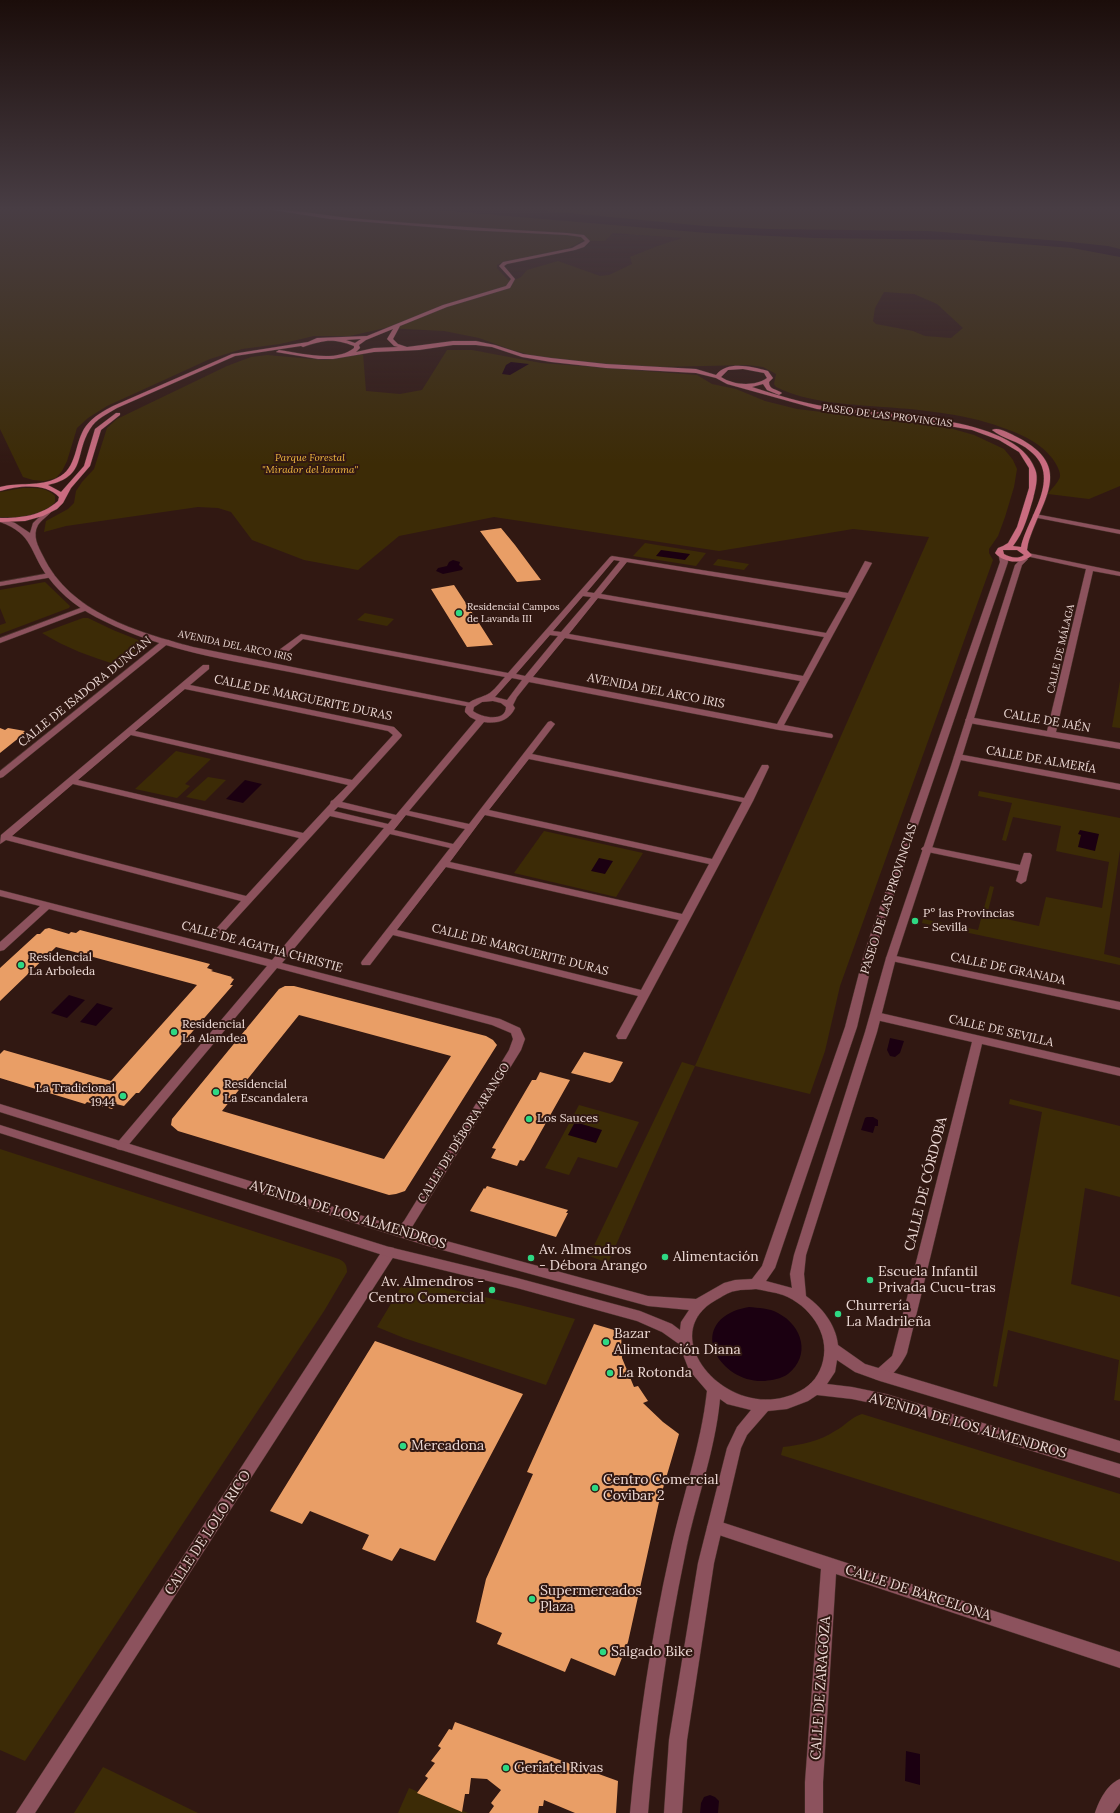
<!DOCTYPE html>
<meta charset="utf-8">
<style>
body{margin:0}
canvas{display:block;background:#311812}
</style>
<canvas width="1120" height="1813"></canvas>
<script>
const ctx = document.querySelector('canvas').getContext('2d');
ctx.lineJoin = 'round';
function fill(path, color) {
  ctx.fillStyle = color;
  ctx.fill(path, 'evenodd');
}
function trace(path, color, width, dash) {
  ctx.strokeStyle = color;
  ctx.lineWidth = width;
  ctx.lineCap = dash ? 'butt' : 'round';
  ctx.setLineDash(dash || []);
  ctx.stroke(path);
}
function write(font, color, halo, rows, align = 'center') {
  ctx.font = font + ' Lora,serif';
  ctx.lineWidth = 4;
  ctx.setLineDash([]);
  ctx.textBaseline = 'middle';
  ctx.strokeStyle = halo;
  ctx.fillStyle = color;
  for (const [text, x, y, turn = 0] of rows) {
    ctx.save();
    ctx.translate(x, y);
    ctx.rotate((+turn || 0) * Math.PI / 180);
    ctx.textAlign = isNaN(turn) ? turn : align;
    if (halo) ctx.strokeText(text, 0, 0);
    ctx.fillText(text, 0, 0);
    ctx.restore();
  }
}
const green = new Path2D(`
 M0 210H1120V486L1089 499 1048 494C1051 489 1058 483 1060 477 1061 471 1055 462 1052 458 1041 444 1025 436 1009 430 969 414 925 410 883 407 848 404 808 403 776 387L774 384 776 374 763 367 748 365 659 367 627 366 538 357 512 350 479 338 444 331 385 328 350 336H314L280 344 242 349 210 359 107 406 88 418 77 428 67 461 62 471 56 478 44 481 33 480 23 477 0 429ZM613 233 682 238 655 247 630 257 632 264 609 275 600 276 558 261 527 270 521 277 517 279 508 280 497 268V265L503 262 569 248 582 241H605ZM884 292 914 294 937 304 963 328 951 338 925 336 913 331 876 324 873 321 875 308Z
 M447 350H472L541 363 697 375 712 384 736 389 765 401 797 409 946 427 974 435 1004 449 1013 460 1017 469 1014 487 1005 517 998 536 989 549V553L993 560 840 986 825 1051 810 1094 695 1066 608 1263 589 1256 682 1062 695 1066 929 537 853 529 719 551 494 517 399 536 358 570 304 560 252 540 231 512 218 508 198 507 66 526 44 532 46 521 68 509 74 503 76 491 82 482 94 469 107 428 117 419 227 366 251 357 267 355 324 360 363 354 366 391 400 394 422 390Z
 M23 488C34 488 47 487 55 496V502C43 517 18 518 0 517V492Z
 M645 543 706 553 696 566 633 556Z
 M718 559 749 564 744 570 713 565Z
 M45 582 70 606 69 608 0 634V625L6 623 0 608V590Z
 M365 613 394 619 387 626 357 620Z
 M83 618H88L113 630 143 642 144 644 118 665C91 657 66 648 42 633Z
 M1120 681V728L1112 727Z
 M176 751 211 759 185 784 190 786 177 798 135 789Z
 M208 777 226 780 205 801 186 797Z
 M979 791 1120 818V850L1104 954 1120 958V965L922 923 923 919 978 930 990 886 994 887 987 915 1039 926 1046 897 1102 908 1109 862 1056 851 1061 826 1013 817 1006 841 1002 840 1012 803 978 796Z
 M544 831 643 853 616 897 514 873Z
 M1010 1099 1120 1126V1197L1085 1188 1071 1284 1120 1297V1401L1114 1400 1119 1360 1008 1330 997 1387 993 1386 1042 1112 1009 1104Z
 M579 1105 639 1122 617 1168 578 1157 569 1175 545 1168Z
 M0 1149 339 1259C345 1262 347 1265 347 1272L324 1311 25 1761 0 1750Z
 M414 1281 520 1305 575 1319 546 1385 404 1338 377 1327 401 1287Z
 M862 1414 1120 1494V1562L781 1455 783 1447C801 1445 820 1441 835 1431 845 1426 851 1417 862 1414Z
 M103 1767 198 1813H74Z
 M409 1788 468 1813H398Z`);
const water = new Path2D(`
 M437 210H537L705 226 769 229 929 231 1061 241 1108 246 1120 249V257L1072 248 970 240 814 238 707 233Z
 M511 362 529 364 510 375 502 374 506 365Z
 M661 550 690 554 685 560 656 556Z
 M453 560 460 562 459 565 463 568 462 570 443 574 436 571 438 568 447 566 449 562Z
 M245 780 262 784 243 803 226 799Z
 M1080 830 1099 834 1095 851 1078 847 1081 835 1078 834Z
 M599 858 613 861 605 874 591 871Z
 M69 995 85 1000 67 1018 51 1013Z
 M97 1003 113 1008 96 1026 80 1022Z
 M890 1038 904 1041 900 1053 895 1057 890 1056 887 1050Z
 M867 1117H873L878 1120V1126H875L873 1133 861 1130 865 1118Z
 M575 1122 602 1130 596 1143 568 1135Z
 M749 1307C759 1308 769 1308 778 1313 803 1326 811 1356 788 1374 781 1379 772 1380 765 1381 723 1384 688 1331 734 1311 738 1309 744 1308 749 1307Z
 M906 1751 920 1754V1785L905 1781Z
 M710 1795 715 1797 719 1801 718 1813H700L701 1803 704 1797Z`);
const building = new Path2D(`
 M501 528 515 545 541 580 517 582 480 531Z
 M454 585 479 623 493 645 467 647 431 589Z
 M0 728 5 730 8 728 25 731 23 733H25L0 753Z
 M49 928 69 934 71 932 76 933 80 930 210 964 207 968 213 970 211 971 232 977 231 978 234 979 230 985H233L139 1093H136L124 1106 116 1104 112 1109 87 1102 85 1104 0 1078V1054L4 1050 111 1081 197 985 56 947 0 1001V968L37 934H40L45 929Z
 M285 986H294L486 1036 493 1040 497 1045 405 1191 396 1194 389 1195 178 1131 171 1125 172 1119 279 989ZM299 1015 451 1056 384 1159 222 1111Z
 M584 1052 623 1062 613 1081 610 1083 571 1073Z
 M540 1072 570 1080 529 1153 524 1161 520 1160 517 1166 491 1158 496 1149 492 1148 532 1080H536Z
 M487 1186 568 1210 566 1213H568L556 1237 470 1211 484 1188 485 1189Z
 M594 1324 621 1332 622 1358 634 1387 638 1386 648 1401 643 1403 663 1422 679 1434 659 1502 628 1642 615 1676 571 1658 565 1672 497 1644 502 1633 476 1622 486 1579 533 1474 527 1472Z
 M375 1341 523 1394 435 1561 400 1548 392 1561 362 1549 369 1535 310 1511 302 1524 270 1511Z
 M455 1722 618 1781 616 1813H575L544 1800 543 1806H539L538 1813H489L494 1806 491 1803 501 1790 487 1779 471 1778 469 1794H465L462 1812 417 1793 428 1778 425 1776 435 1763 431 1761 441 1748 438 1746 449 1729 452 1730Z`);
const minor = new Path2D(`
 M1035 514 1120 530V534L1033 517V515Z
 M1028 553 1120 572V576L1093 571 1056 732 1120 743V749L969 723 965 720 969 717 1047 731 1086 569 1026 556 1024 555Z
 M612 556 848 593 865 561 872 563 784 725 832 734 833 736 832 738 779 730 529 682 517 697 513 705 515 708C509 721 497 724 484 722L409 811 469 824 548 722 551 721 555 724 532 754 744 798 762 765H768L769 767 753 801 626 1039H618L616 1036 638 996 393 935 370 965H362L361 963 362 961 450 848 390 834 282 963 500 1019 520 1028 525 1039 521 1050 412 1227C407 1233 404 1238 395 1235L394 1232 404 1221 509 1050 513 1039 511 1033 492 1025 277 968 125 1149 121 1150 117 1149 115 1146 117 1143 267 966 49 909 4 950 0 951V942L40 906 0 896V890L272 960 384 828 330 816 224 932 220 933 215 930 241 901 6 840 0 844 1 835 203 665H209V669L190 685 394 727 402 735 401 737 342 802 396 815 476 720 470 717 465 712C465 698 483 699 491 692 496 688 500 682 505 677L303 639 285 654H279V650L301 634 508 673 610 557ZM614 560 620 561 594 593 587 592ZM627 562 846 598 826 633 601 594ZM583 596 591 597 561 632 553 631ZM598 598 824 637 803 676 569 634ZM550 635 558 636 525 676 516 674ZM565 638 800 681 777 724 533 677ZM512 678 522 680 507 700 495 697ZM185 689 388 731 393 735 352 780 135 731ZM493 701 501 703 506 707C506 722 482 718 473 711L474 707 482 702ZM131 735 348 785 333 800 331 801 330 804 303 833 78 780ZM529 759 742 802 712 859 489 810ZM73 784 299 838 246 896 12 836ZM338 807 392 819 388 824 334 811ZM406 815 465 829 453 844 394 830ZM485 815 709 864 682 914 450 862ZM446 867 679 920 641 990 397 930Z
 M50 573 54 575 53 577 0 586V582Z
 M83 607H89L90 609 0 643V638Z
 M163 640H169L170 642 3 777 0 778V771Z
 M958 754 1120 784V790L955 759 954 757Z
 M926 846 1020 865 1024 853H1030L1032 855 1026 881 1021 884 1016 881 1019 871 923 851 921 849 923 847Z
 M891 955 1120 1002V1010L887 960 886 958Z
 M876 1012 1120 1068V1076L982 1044 907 1353C902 1364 889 1384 875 1379L873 1375 875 1371 892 1356 893 1353 972 1042 872 1019 871 1016 872 1013Z
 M389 1247 394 1248 395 1252 394 1256 35 1813H16L384 1248Z
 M715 1520 1120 1652V1668L836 1574 823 1782V1813H805V1782L821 1569 710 1532 707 1527 710 1522Z
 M1120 1779V1803L1113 1813H1095C1099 1801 1107 1784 1120 1779Z`);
const tertiary = new Path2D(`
 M46 511 51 512C48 516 41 520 38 525 32 536 38 546 43 556 70 613 138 632 193 647L471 703 475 705 471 707C411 696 350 684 290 672 227 660 162 650 104 621 82 611 62 596 48 577 29 552 34 534 0 522V518L15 523 30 533 33 523Z
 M1003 555 1007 557 1008 562 882 930 874 954 857 1027 775 1268 766 1281 792 1288 790 1274 794 1255 865 1032 886 958 951 766 1015 565 1022 558H1026L1028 559 1022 565 959 766 896 958 877 1032 806 1255 804 1274 806 1296C822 1307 836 1325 838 1345L865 1364 1120 1441V1453L880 1381 855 1372 837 1360 835 1372 827 1384 852 1387 886 1394 1120 1464V1478L886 1406 852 1399 817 1395 808 1401 787 1409 768 1411 747 1435 741 1448 714 1563 687 1740 682 1813H664L669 1740 698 1563 727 1448 737 1427 751 1410 727 1404 720 1399C715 1453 695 1503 685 1555 667 1641 655 1726 648 1813H630C638 1726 651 1638 670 1553 682 1498 701 1446 707 1391L689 1370 679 1344 662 1332 637 1321 517 1288 389 1257 0 1133V1125L389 1247 517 1278 640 1311 672 1324 680 1330 681 1322 689 1310 648 1306 428 1246 0 1112V1104L428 1236 648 1296 696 1299 724 1283 735 1280 752 1279 762 1266 845 1027 864 954 872 930 1000 562 999 557ZM756 1289C765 1291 774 1292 783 1295 809 1305 830 1333 823 1361 820 1374 812 1385 800 1391 732 1428 651 1336 716 1300 722 1297 728 1292 735 1291 742 1289 749 1290 756 1289Z`);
const secondary = new Path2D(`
 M273 210C302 210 332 217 361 219 429 225 498 229 567 233L584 235 590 241 584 247 575 250 507 264 504 266 515 279 510 288 447 307 400 326 393 339 398 344 407 347 453 341H476L495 345 523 354 551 358 606 364 696 369 716 375C728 360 752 367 768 371L773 378 769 382C769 390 777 389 782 393L779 395 767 390 763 384 752 387C777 395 802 403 828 407 878 415 1016 414 1035 469 1039 478 1035 490 1033 499 1028 515 1024 532 1013 546L1021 547C1028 516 1063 477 1030 451 1019 441 1003 439 992 430 998 426 1011 434 1017 437 1076 467 1041 500 1028 544L1027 550 1032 555C1022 565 1004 563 995 553L998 548 1003 546 1008 543 1017 527 1029 488V468L1019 452 999 440 972 430 909 419 817 409 727 384 716 378 696 373 606 368 551 362 522 357 492 347 476 345H453L419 350 374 352 333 359H318L276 352 279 350C301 353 336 363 354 348V346C332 338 325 340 303 347L301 346 235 356 117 408C107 414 96 419 90 429 74 455 87 476 48 485L61 492 84 466 95 429 116 413H120V415L101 430 90 466 71 488 63 503 57 509 43 516 25 521 0 522V518C21 518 41 516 58 501L59 497C45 482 18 486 0 491V487C19 482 40 487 57 478 78 469 74 442 86 426 93 417 103 411 113 406L232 354 308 342 317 338 367 336 443 305 506 286 511 279 499 266 503 262 572 248 585 241 581 237 567 235 466 230 330 219ZM393 329 387 339 394 346 398 347 374 348 356 352 360 348 359 345 366 340ZM361 339 355 343 346 340ZM743 369 764 373 767 378C754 387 733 385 721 377L728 370ZM1003 550H1017L1024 555C1018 559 1011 558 1004 554Z`);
const markers = [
 [459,613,4,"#2ed883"],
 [915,921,4,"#2ed883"],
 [21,965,4,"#2ed883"],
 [174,1032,4,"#2ed883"],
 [216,1092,4,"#2ed883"],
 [123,1096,4,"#2ed883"],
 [529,1119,4,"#2ed883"],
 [665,1257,4,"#2ed883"],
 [531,1258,4,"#2ed883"],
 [870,1280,4,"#2ed883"],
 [492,1290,4,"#2ed883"],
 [838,1314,4,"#2ed883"],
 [606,1342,4,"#2ed883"],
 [610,1373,4,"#2ed883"],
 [403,1446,4,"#2ed883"],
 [595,1488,4,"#2ed883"],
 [532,1599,4,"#2ed883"],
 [603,1652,4,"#2ed883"],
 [506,1768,4,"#2ed883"]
];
const farStreetnames = [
 ["PASEO DE LAS PROVINCIAS",887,416,7],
 ["AVENIDA DEL ARCO IRIS",235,646,12],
 ["CALLE DE MÁLAGA",1061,649,-77]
];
const farParknames = [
 ["Parque Forestal",310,458],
 ["\"Mirador del Jarama\"",310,470]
];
const farPoinames = [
 ["Residencial Campos",467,607],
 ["de Lavanda III",467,619]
];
const streetNames = [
 ["AVENIDA DEL ARCO IRIS",656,691,11],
 ["CALLE DE ISADORA DUNCAN",85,692,-39],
 ["CALLE DE MARGUERITE DURAS",303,698,12],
 ["CALLE DE JAÉN",1047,721,10],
 ["CALLE DE ALMERÍA",1041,760,10],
 ["PASEO DE LAS PROVINCIAS",889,899,-72],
 ["CALLE DE AGATHA CHRISTIE",262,947,15],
 ["CALLE DE MARGUERITE DURAS",520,950,14],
 ["CALLE DE GRANADA",1008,969,12],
 ["CALLE DE SEVILLA",1001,1031,13],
 ["CALLE DE DÉBORA ARANGO",464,1133,-58]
];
const poiNames = [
 ["Pº las Provincias",923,914],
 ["- Sevilla",923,928],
 ["Residencial",29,958],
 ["La Arboleda",29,972],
 ["Residencial",182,1025],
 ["La Alamdea",182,1039],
 ["Residencial",224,1085],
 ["La Escandalera",224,1099],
 ["La Tradicional",115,1089,"right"],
 ["1944",115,1103,"right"],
 ["Los Sauces",537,1119]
];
const nearStreetnames = [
 ["CALLE DE CÓRDOBA",926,1184,-76],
 ["AVENIDA DE LOS ALMENDROS",348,1215,17],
 ["AVENIDA DE LOS ALMENDROS",968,1426,16],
 ["CALLE DE LOLO RICO",208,1533,-57],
 ["CALLE DE BARCELONA",918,1593,18],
 ["CALLE DE ZARAGOZA",821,1688,-86]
];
const nearPoinames = [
 ["Av. Almendros",539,1250],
 ["- Débora Arango",539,1266],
 ["Alimentación",673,1257],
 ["Escuela Infantil",878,1272],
 ["Privada Cucu-tras",878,1288],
 ["Av. Almendros -",484,1282,"right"],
 ["Centro Comercial",484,1298,"right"],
 ["Churrería",846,1306],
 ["La Madrileña",846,1322],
 ["Bazar",614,1334],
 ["Alimentación Diana",614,1350],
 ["La Rotonda",618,1373],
 ["Mercadona",411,1446],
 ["Centro Comercial",603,1480],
 ["Covibar 2",603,1496],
 ["Supermercados",540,1591],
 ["Plaza",540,1607],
 ["Salgado Bike",611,1652],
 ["Geriatel Rivas",514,1768]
];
fill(green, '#3c2b06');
fill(water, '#1b0011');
fill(building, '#e99e66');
trace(minor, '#4b332d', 1);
trace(tertiary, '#4b332d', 1);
trace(secondary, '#4b332d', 1);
fill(minor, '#8c525d');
fill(tertiary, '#8c525d');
fill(secondary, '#ca6c80');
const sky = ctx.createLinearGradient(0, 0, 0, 464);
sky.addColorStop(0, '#1b0d0a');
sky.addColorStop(0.45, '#483d44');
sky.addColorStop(1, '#483d4400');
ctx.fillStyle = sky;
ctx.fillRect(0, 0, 1120, 464);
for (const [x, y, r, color] of markers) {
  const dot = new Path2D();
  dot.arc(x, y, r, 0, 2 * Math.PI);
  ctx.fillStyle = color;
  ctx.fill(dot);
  trace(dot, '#311812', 1.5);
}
write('10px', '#eddad6', '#311812', farStreetnames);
write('italic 10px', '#f0b740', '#311812', farParknames);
write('10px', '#eddad6', '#311812', farPoinames, 'left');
write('12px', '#eddad6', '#311812', streetNames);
write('12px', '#eddad6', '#311812', poiNames, 'left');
write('14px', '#eddad6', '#311812', nearStreetnames);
write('14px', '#eddad6', '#311812', nearPoinames, 'left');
</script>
